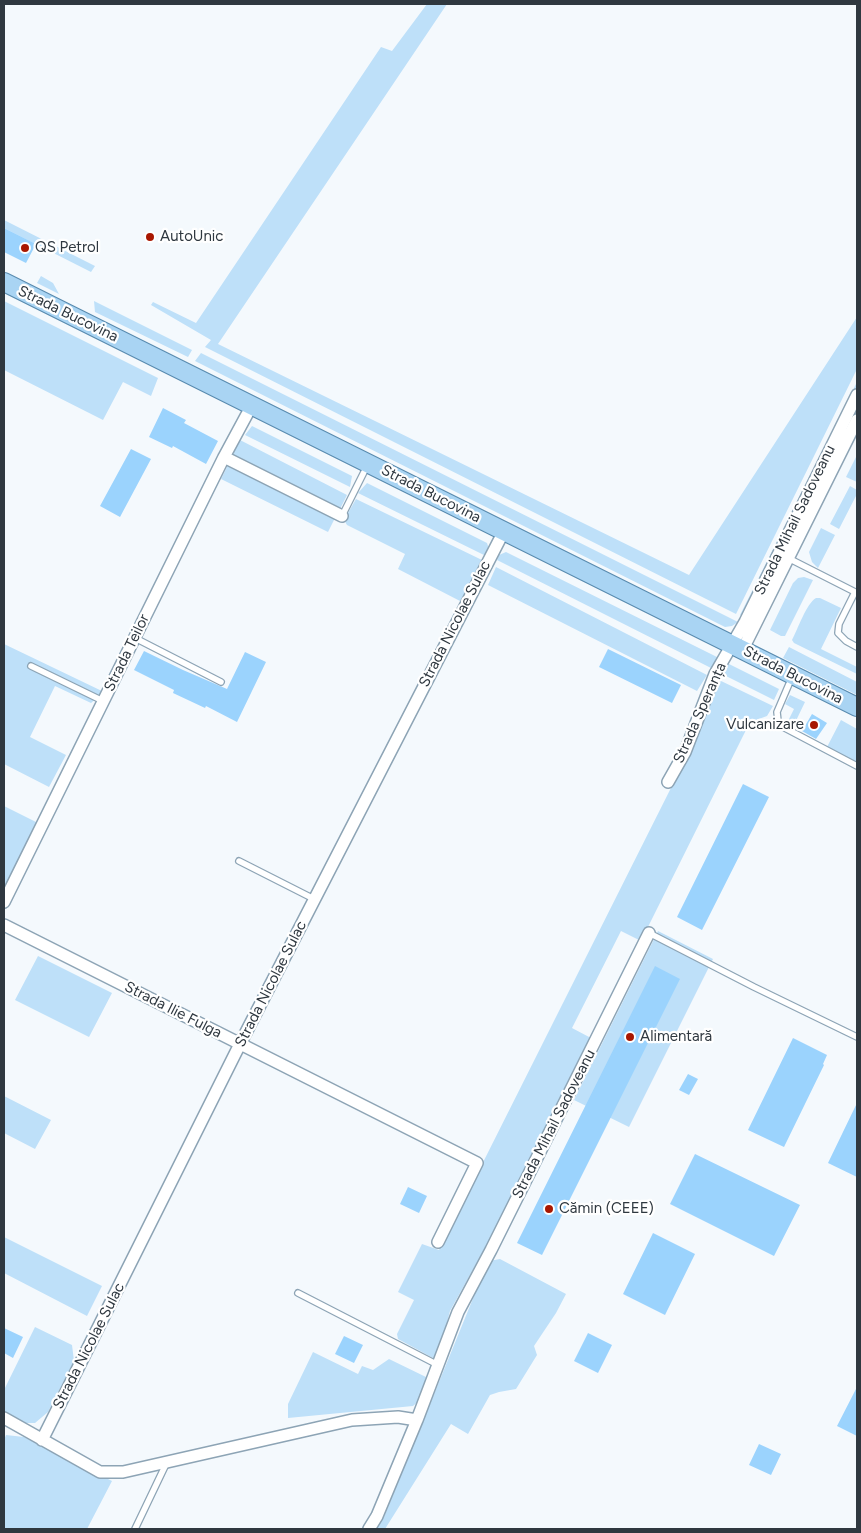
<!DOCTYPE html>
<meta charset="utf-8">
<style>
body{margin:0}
#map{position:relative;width:861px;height:1533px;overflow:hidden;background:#f4f9fd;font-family:Figtree,sans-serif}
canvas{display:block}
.frame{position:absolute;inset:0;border:5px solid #2f3840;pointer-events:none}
</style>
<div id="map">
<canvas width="861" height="1533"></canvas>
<div class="frame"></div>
</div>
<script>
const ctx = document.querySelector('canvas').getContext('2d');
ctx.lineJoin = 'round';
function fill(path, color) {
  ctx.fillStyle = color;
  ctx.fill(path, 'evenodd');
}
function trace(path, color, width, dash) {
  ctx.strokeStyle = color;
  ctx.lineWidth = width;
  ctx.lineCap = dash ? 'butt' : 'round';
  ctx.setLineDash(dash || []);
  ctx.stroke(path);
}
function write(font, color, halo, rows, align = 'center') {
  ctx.font = font + ' Figtree,sans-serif';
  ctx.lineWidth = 4.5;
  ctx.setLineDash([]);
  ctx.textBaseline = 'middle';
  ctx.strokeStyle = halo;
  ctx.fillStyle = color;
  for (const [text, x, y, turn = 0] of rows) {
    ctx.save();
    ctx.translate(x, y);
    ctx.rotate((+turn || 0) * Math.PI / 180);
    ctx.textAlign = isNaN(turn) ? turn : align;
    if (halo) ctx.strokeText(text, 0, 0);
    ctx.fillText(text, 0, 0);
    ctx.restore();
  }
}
const green = new Path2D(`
 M427 4H447L218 344 689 575 857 317V369L736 614 205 347 211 340 151 305 153 302 196 323 381 47 392 51Z
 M4 220 95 266 91 272 4 228Z
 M41 276 53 283 59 294 37 283Z
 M4 301 158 378 151 396 123 382 103 420 4 370Z
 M94 301 192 350 188 357 95 312Z
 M201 353 738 622 732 626 725 627 195 361Z
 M857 382V391L744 617 740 615Z
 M252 426 352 476 350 487 245 435Z
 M240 440 347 495 340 509 234 456V452Z
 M857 455V482L846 477Z
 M229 463 336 516 328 532 221 479Z
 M367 483 487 543 489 549 486 556 358 493Z
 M850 486 857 490V494L839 529 830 524Z
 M356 499 482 560 467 592 460 601 398 569 405 554 347 525 344 520Z
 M821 528 835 535 818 568 812 562 809 552Z
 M506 552 719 658 713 669 497 560 499 555Z
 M496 567 707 675 697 691 488 585Z
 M804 577 813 580 785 636H781L770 630 793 583 798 578Z
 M816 598H820L841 608 821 649 857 667V674L794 643 792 640C798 629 806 604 816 598Z
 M4 644 104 692 91 703 55 686 30 737 66 755 49 787 4 764Z
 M789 647 857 682V695L783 658Z
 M725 662 779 689 774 700 720 673Z
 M719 680 773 706 767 716 756 720 746 730 641 941 621 931 572 1028 591 1038 486 1246 450 1311 440 1349 435 1359 398 1339 397 1334 414 1300 398 1292 422 1244 439 1250 689 752Z
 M790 695 805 702 792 729 786 725 794 709 785 704Z
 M841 720 857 729V762L827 747Z
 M4 806 38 823 4 891Z
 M658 931 713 959 629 1127 574 1100Z
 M38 956 112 993 89 1037 15 1000Z
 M4 1096 51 1120 35 1149 4 1133Z
 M4 1237 102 1286 87 1316 4 1273Z
 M500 1259 566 1294 556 1313 534 1346 537 1355 516 1389 499 1392 490 1395 468 1434 451 1424 385 1529H376L384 1517 485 1269 489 1261Z
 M35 1327 72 1345 74 1361 48 1412 35 1423H24L4 1413V1390Z
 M313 1352 358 1374 362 1366 373 1370 389 1359 426 1377 420 1400 413 1406 288 1418V1404Z
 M6 1435 24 1437 112 1481 87 1529H4V1440Z`);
const building = new Path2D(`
 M4 228 36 244 26 263 4 252Z
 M163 408 186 420 184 423 218 441 206 464 173 446 172 448 149 437Z
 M131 449 151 459 120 517 100 506Z
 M608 649 681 685 672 703 599 667Z
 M144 651 183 670 227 689 245 652 266 662 237 722 206 706 205 708 173 693 174 690 134 670Z
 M812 714 827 723 816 739 802 731Z
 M743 784 769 797 702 930 677 917Z
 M655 966 680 979 542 1255 517 1243Z
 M793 1038 827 1055 823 1064 824 1065 784 1147 748 1130Z
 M688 1074 698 1079 689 1095 679 1090Z
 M857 1103V1177L828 1163Z
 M695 1154 800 1205 774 1256 670 1204Z
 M408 1187 427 1196 419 1213 400 1204Z
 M653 1233 695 1254 665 1315 623 1294Z
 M4 1328 23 1337 13 1358 4 1353Z
 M588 1333 612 1345 598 1373 574 1361Z
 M344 1336 363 1345 354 1363 335 1354Z
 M857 1387V1436L837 1426Z
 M759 1444 781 1454 771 1475 749 1465Z`);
const service = new Path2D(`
 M342 516 367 466
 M788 558 857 593
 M855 592 839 624 838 633 846 641 857 647
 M135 638 221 682
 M31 666 103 701
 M792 677 777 712 778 721 783 727 857 766
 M239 861 314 899
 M649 933 754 987 857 1037
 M298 1293 438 1365
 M135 1529 167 1462`);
const minor = new Path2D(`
 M224 457 342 516
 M743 649 857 420
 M668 782 685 752 715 674 745 622 857 395
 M4 902 224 457 252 405
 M4 925 477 1163 438 1242
 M4 1418 100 1472H123L352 1420 398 1417 417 1420
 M42 1440 240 1044 504 531
 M369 1529 377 1516 417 1420 458 1312 491 1250 649 933`);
const primary = new Path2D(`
 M4 282 857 707`);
const markers = [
 [150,237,5,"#a81701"],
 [25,248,5,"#a81701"],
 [814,725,5,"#a81701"],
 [630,1037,5,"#a81701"],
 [549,1209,5,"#a81701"]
];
const poiNames = [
 ["AutoUnic",160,237],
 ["QS Petrol",35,248],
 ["Vulcanizare",804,725,"right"],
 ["Alimentară",640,1037],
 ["Cămin (CEEE)",559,1209]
];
const streetNames = [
 ["Strada Bucovina",68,314,26],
 ["Strada Bucovina",431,494,27],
 ["Strada Mihail Sadoveanu",795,520,-64],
 ["Strada Nicolae Sulac",455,624,-63],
 ["Strada Teilor",127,653,-64],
 ["Strada Bucovina",793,675,27],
 ["Strada Speranța",700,713,-66],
 ["Strada Nicolae Sulac",271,984,-63],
 ["Strada Ilie Fulga",173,1010,27],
 ["Strada Mihail Sadoveanu",554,1124,-63],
 ["Strada Nicolae Sulac",89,1346,-63]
];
fill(green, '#bee0f9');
fill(building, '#9bd3fd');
trace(service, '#8da4b5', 8);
trace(minor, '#8da4b5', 14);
trace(primary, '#598baf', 20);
trace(service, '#fff', 5.5);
trace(minor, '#fff', 11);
trace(primary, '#a9d4f3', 18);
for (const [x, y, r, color] of markers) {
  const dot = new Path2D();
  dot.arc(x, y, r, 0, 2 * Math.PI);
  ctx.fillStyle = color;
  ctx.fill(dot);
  trace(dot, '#fff', 2);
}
write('15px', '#2f3840', '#fff', poiNames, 'left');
write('15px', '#2f3840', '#fff', streetNames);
</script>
